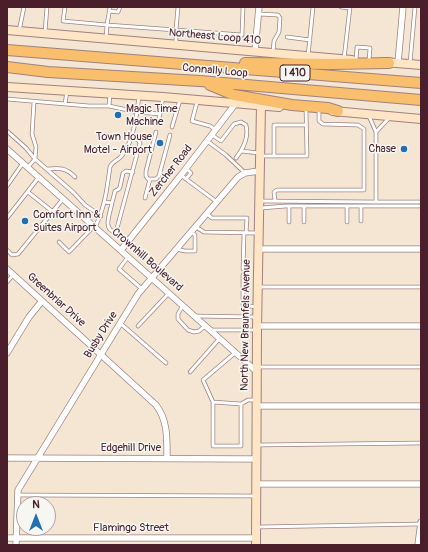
<!DOCTYPE html>
<style>
body{margin:0}
#map{position:relative;width:428px;height:552px;overflow:hidden;background:#f4e6d3;font-family:Pangolin,sans-serif}
canvas{display:block}
.frame{position:absolute;inset:0;border:8px solid #4a1f2b;pointer-events:none}
.north{position:absolute;left:16px;top:496px;width:40px;height:40px;box-sizing:border-box;background:#f6f6f2;border:1px solid #b1a0a2;border-radius:50%;rotate:0deg;font-size:11px;font-weight:700;line-height:16px;text-align:center;color:#4a1f2b}
.north::after{content:'';display:block;margin:auto;width:14px;height:18px;background:#1f6fb2;clip-path:polygon(50% 0,100% 100%,50% 72%,0 100%)}
</style>
<div id="map">
<canvas width="428" height="552"></canvas>
<div class="frame"></div>
<div class="north">N</div>
</div>
<script>
const ctx = document.querySelector('canvas').getContext('2d');
ctx.lineJoin = 'round';
function trace(path, color, width, dash) {
  ctx.strokeStyle = color;
  ctx.lineWidth = width;
  ctx.lineCap = dash ? 'butt' : 'round';
  ctx.setLineDash(dash || []);
  ctx.stroke(path);
}
function write(font, color, halo, rows, align = 'center') {
  ctx.font = font + ' Pangolin,sans-serif';
  ctx.lineWidth = 3;
  ctx.setLineDash([]);
  ctx.textBaseline = 'middle';
  ctx.strokeStyle = halo;
  ctx.fillStyle = color;
  for (const [text, x, y, turn = 0] of rows) {
    ctx.save();
    ctx.translate(x, y);
    ctx.rotate((+turn || 0) * Math.PI / 180);
    ctx.textAlign = isNaN(turn) ? turn : align;
    if (halo) ctx.strokeText(text, 0, 0);
    ctx.fillText(text, 0, 0);
    ctx.restore();
  }
}
const lane = new Path2D(`
 M65 7 63 21 107 25 106 39
 M110 7 107 25 176 30 178 7
 M341 7 350 8
 M109 11 118 12 120 7
 M259 14 278 15 280 18 279 32 274 41 273 52
 M19 31 24 7
 M45 32 47 7
 M287 37 310 40
 M176 44V30L242 35 243 7
 M308 56 313 7
 M344 59 350 7
 M356 60 357 47 370 48 369 61
 M410 63 415 7
 M7 99 89 106H109L137 112 160 114
 M197 102 192 121 210 126 216 130
 M65 104 67 91
 M109 106 110 94
 M369 116 376 132 389 118
 M158 124 163 97
 M172 127 180 100
 M7 131 26 148 35 159 74 193 85 205 101 216
 M156 132 146 171V176L148 179H156L159 176 170 135
 M376 132V202H421
 M212 135 221 141 234 124 241 122 246 125C249 137 243 149 236 158
 M207 141 226 155 245 173
 M241 151 259 153
 M260 156H307L306 109
 M274 156V125H305
 M28 167 35 159 36 147 32 134 34 102
 M47 169C58 168 66 167 75 177
 M181 175 186 179 191 173 186 168
 M186 179 217 202
 M7 186 23 163
 M28 192 53 212
 M145 198 150 179
 M260 201 376 202
 M275 201 274 192 277 190H364V129L358 125 323 124 319 121V110
 M104 202 112 203C110 213 102 231 116 232L140 143 138 140 131 137
 M112 203 115 191 119 189 120 187 123 173 126 171 133 172
 M289 206V222
 M304 206V222
 M347 206V222
 M261 208 286 206H421
 M207 214 212 218H247L246 233
 M7 218 39 177
 M361 221V206
 M95 227C105 208 107 188 110 167 112 161 120 160 123 154 134 140 137 113 139 96
 M196 227 204 232 258 233
 M59 242 69 252 94 226
 M176 249 185 251H195V235L191 232
 M7 250 12 255 18 254 63 199
 M128 257 119 269 142 289
 M243 269 244 233
 M243 275V305L257 307
 M7 282 13 275
 M259 287H421
 M183 305 178 314V319L188 330 194 332 199 331 206 325
 M195 316 256 317
 M120 323 166 363
 M138 326 169 293
 M211 330H255
 M236 352 203 380 213 402 241 404 248 400H255
 M257 367H421
 M190 372 220 338
 M213 402V446H241V404
 M257 445 421 443
 M18 495 256 496
 M258 527 421 524`);
const street = new Path2D(`
 M255 51 259 7
 M398 63 403 7
 M7 149 256 371
 M258 249H421
 M121 250 181 175 236 103
 M7 269 156 405C168 421 167 439 167 458
 M257 326H421
 M7 353 29 317 42 301
 M256 406H421
 M7 458 256 459
 M256 484H421
 M7 538H256
 M16 545 18 490 138 294 238 177 245 173 259 171
 M418 545 421 522`);
const secondary = new Path2D(`
 M7 30 352 60
 M384 62 421 65
 M7 87 163 97 279 107
 M333 111 421 119
 M256 545 257 330 261 105`);
const highway = new Path2D(`
 M7 50 421 83
 M245 63 331 64 389 63
 M7 67 48 72 200 81 421 100
 M210 85 234 95 292 105 328 108 338 111`);
const markers = [
 [118,115,4,"#1f6fb2"],
 [160,143,4,"#1f6fb2"],
 [404,149,4,"#1f6fb2"],
 [25,221,4,"#1f6fb2"]
];
const shields = [
 [295,73,30]
];
const shieldNames = [
 ["I 410",295,73]
];
const streetNames = [
 ["Northeast Loop 410",215,37,5],
 ["Connally Loop",215,71,5],
 ["Zercher Road",171,171,-52],
 ["Crownhill Boulevard",147,260,41],
 ["Greenbriar Drive",56,300,42],
 ["North New Braunfels Avenue",246,325,-89],
 ["Busby Drive",101,335,-58],
 ["Edgehill Drive",131,448],
 ["Flamingo Street",131,528]
];
const poiNames = [
 ["Magic Time",126,109],
 ["Machine",126,122],
 ["Town House",152,137,"right"],
 ["Motel - Airport",152,150,"right"],
 ["Chase",396,149,"right"],
 ["Comfort Inn &",33,215],
 ["Suites Airport",33,228]
];
trace(lane, '#9f827f', 4.5);
trace(street, '#9f827f', 7);
trace(secondary, '#9f827f', 10);
trace(highway, '#9f827f', 12);
trace(lane, '#fff', 3);
trace(street, '#fff', 5.5);
trace(secondary, '#fde5c5', 8);
trace(highway, '#f9bf6d', 10);
for (const [x, y, r, color] of markers) {
  const dot = new Path2D();
  dot.arc(x, y, r, 0, 2 * Math.PI);
  ctx.fillStyle = color;
  ctx.fill(dot);
  trace(dot, '#f6f6f2', 1.5);
}
for (const [x, y, w] of shields) {
  const box = new Path2D();
  box.roundRect(x - w / 2, y - 8, w, 16, 3);
  ctx.fillStyle = '#f6f6f2';
  ctx.fill(box);
  trace(box, '#4a1f2b', 1);
}
write('bold 10px', '#4a1f2b', null, shieldNames);
write('11px', '#4a1f2b', '#f6f6f2', streetNames);
write('11px', '#4a1f2b', '#f6f6f2', poiNames, 'left');
</script>
